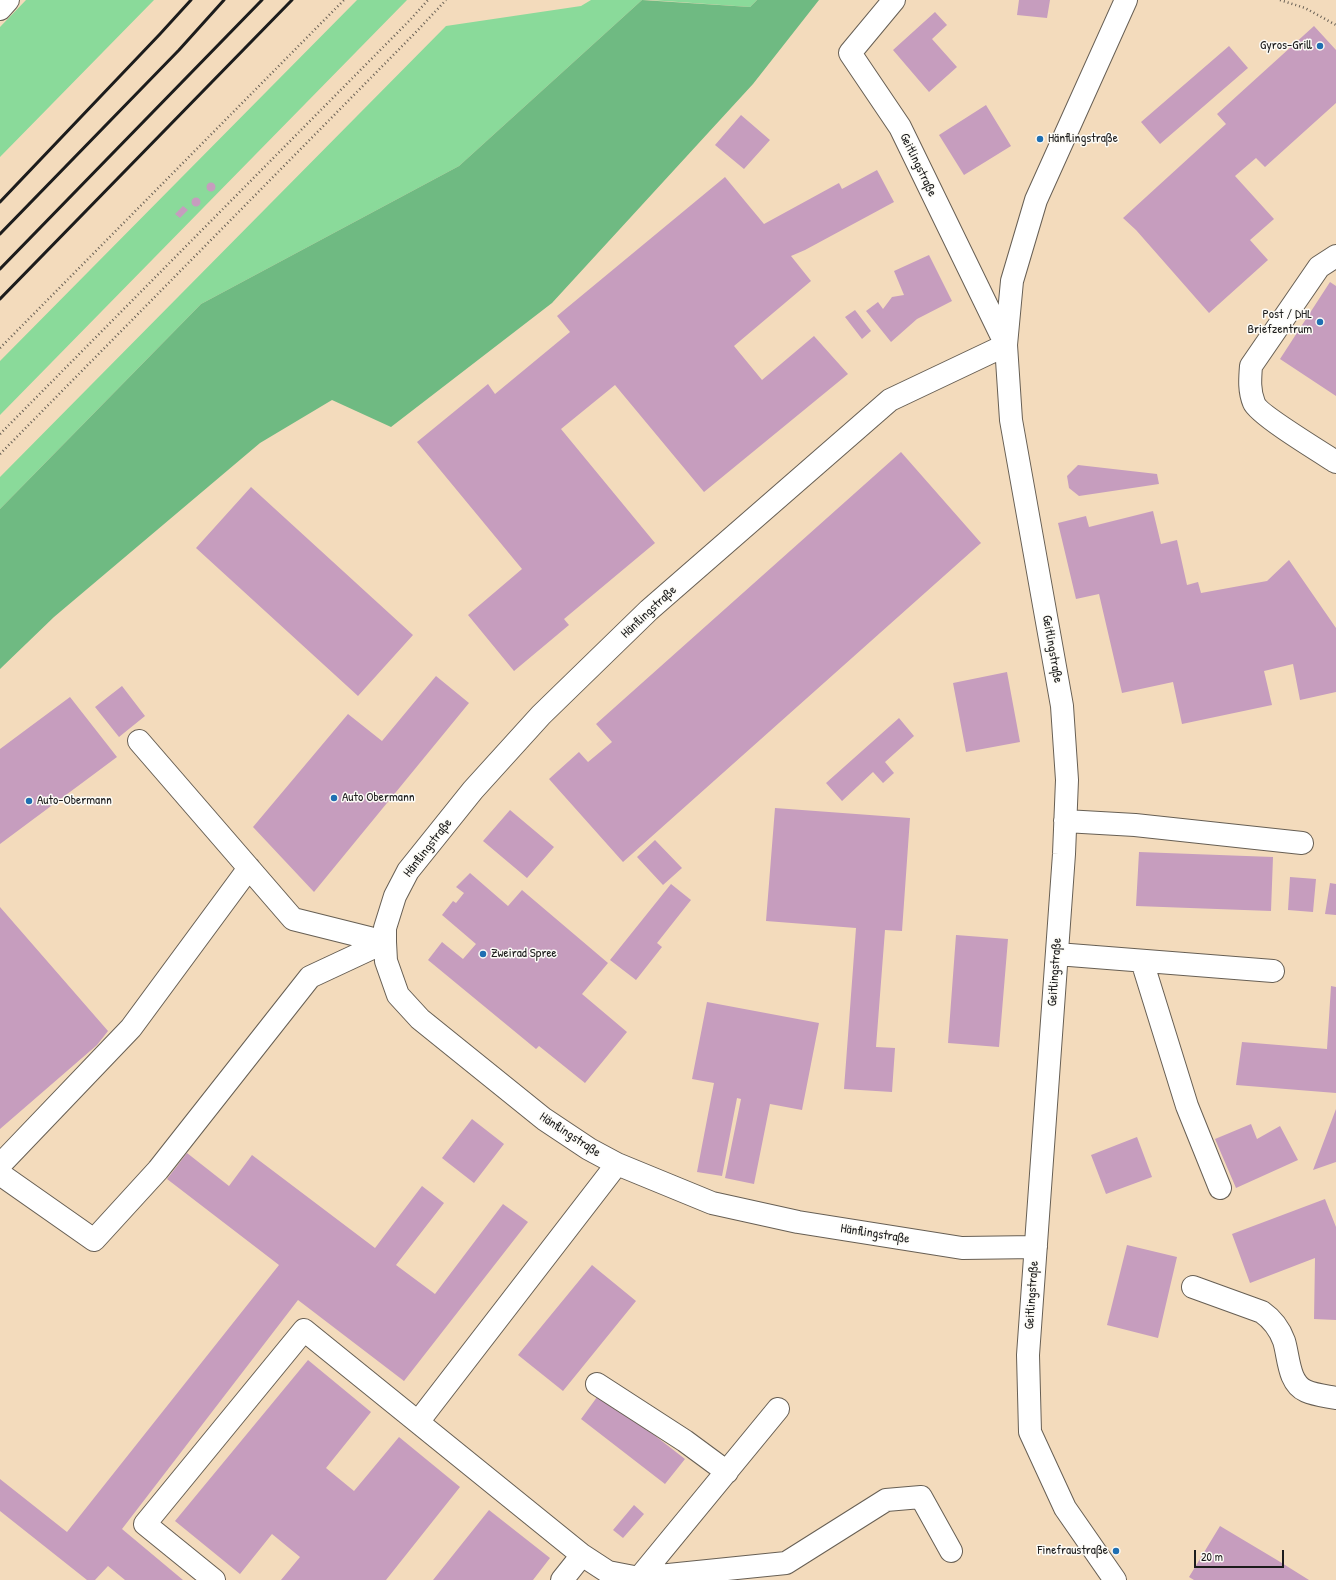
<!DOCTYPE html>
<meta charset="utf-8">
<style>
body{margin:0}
#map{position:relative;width:1336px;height:1580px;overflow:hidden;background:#f3dbbc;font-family:"Patrick Hand",sans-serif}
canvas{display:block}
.scale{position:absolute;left:1194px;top:1550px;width:90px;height:18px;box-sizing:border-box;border:2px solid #1c1c1c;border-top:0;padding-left:5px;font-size:12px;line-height:14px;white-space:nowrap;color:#1c1c1c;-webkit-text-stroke:3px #fdfcf7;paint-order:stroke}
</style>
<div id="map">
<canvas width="1336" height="1580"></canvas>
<div class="scale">20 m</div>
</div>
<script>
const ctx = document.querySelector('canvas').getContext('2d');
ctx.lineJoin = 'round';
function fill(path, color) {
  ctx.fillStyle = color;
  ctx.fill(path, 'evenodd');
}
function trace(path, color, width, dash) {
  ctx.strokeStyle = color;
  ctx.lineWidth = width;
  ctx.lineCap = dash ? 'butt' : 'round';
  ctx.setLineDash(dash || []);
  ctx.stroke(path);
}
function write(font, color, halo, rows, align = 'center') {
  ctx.font = font + ' "Patrick Hand",sans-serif';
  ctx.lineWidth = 3;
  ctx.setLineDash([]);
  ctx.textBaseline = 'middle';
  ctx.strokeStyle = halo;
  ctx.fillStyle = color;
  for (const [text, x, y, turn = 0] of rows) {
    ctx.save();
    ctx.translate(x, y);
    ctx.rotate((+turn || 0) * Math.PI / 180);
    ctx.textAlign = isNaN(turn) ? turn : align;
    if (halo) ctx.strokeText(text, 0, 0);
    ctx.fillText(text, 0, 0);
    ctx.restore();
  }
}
const green = new Path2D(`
 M26 0H154L0 157V27Z
 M357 0H407L0 415V361Z
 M591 0H642L459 166 201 304 0 509V477L446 26 581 6Z
 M650 0H757L750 7Z`);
const forest = new Path2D(`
 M642 0 750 7 757 0H819L753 84 552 303 391 427 332 400 260 443 54 617 0 669V509L201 304 459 166Z`);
const building = new Path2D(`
 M1019 0H1050L1047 18 1017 15Z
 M935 12 947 25 932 39 957 67 929 92 893 50Z
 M1314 26 1336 50V103L1265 167 1256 158 1235 176 1274 219 1250 240 1268 260 1209 313 1136 230 1123 218 1226 124 1217 114Z
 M1229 46 1248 68 1160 144 1141 122Z
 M986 105 1011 146 964 175 939 135Z
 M741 115 770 140 744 169 715 145Z
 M877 170 894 202 805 250 791 256 811 281 734 346 762 380 814 336 848 374 704 492 615 385 561 429 655 543 564 619 569 625 514 671 468 615 522 569 417 442 488 384 495 394 570 332 557 316 725 177 764 224 839 183 842 189Z
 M206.5 187a4.5 4.5 0 1 1 9 0a4.5 4.5 0 1 1-9 0Z
 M191.5 202a4.5 4.5 0 1 1 9 0a4.5 4.5 0 1 1-9 0Z
 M183 206 188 210 180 218 175 214Z
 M929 255 952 301 917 319 891 342 866 311 878 302 883 309 892 297 904 295 894 271Z
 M1330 282 1336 286V396L1280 359Z
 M855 310 871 331 862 339 845 317Z
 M901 452 981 543 623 862 549 779 579 752 588 762 612 742 596 724Z
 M1078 465 1157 474 1159 484 1079 496 1069 488 1067 476Z
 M251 487 413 635 358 696 196 548Z
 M1153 511 1161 544 1177 540 1187 585 1198 582 1201 593 1267 581 1289 560 1336 628V692L1300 700 1293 664 1264 671 1272 705 1182 724 1173 682 1122 693 1099 594 1076 599 1058 523 1086 516 1089 527Z
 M1007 672 1020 742 966 752 953 683Z
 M436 676 469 703 314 892 253 827 348 714 382 741Z
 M122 686 145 716 119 737 95 707Z
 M70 697 117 757 0 844V749Z
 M899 718 914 736 885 762 894 773 883 783 873 772 842 801 826 783Z
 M775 808 910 818 902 931 885 930 876 1047 895 1048 892 1092 844 1089 856 928 766 921Z
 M510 810 554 847 527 878 483 841Z
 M655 840 682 868 663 885 637 857Z
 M1139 852 1273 857 1271 911 1136 906Z
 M470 873 508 906 522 890 608 963 582 994 627 1032 585 1083 539 1046 536 1049 428 960 442 942 463 959 476 944 442 915 453 901 456 903 464 893 456 887Z
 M1290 877 1316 879 1313 912 1288 910Z
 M1330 883 1336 884V915L1325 914Z
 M671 884 691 900 657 943 662 947 636 980 610 960Z
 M0 907 108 1031 97 1045 0 1129Z
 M956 935 1008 939 999 1047 948 1043Z
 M1331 986 1336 987V1093L1236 1085 1242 1042 1327 1049Z
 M707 1002 819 1023 802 1110 770 1104 754 1184 725 1178 741 1099 737 1098 722 1176 697 1172 714 1083 692 1079Z
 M1336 1109V1162L1313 1170Z
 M472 1119 504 1144 474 1183 442 1158Z
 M1251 1124 1257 1139 1280 1126 1298 1160 1236 1188 1215 1139Z
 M1137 1137 1152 1177 1106 1194 1091 1155Z
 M187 1153 229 1186 252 1155 375 1248 422 1186 444 1203 396 1265 435 1294 503 1204 528 1222 404 1381 298 1300 122 1529 183 1580H125L108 1566 95 1580H87L0 1511V1479L67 1532 279 1265 167 1179Z
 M1325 1199 1336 1227V1320L1314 1319 1315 1258 1250 1283 1232 1234Z
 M1127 1245 1177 1257 1158 1338 1107 1325Z
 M592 1265 636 1301 563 1391 518 1355Z
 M308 1360 371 1412 326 1468 354 1491 399 1437 460 1487 386 1580H281L300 1557 272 1534 240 1574 175 1521Z
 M600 1393 685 1459 665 1484 581 1419Z
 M634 1505 644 1514 623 1538 613 1530Z
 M489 1510 550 1558 533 1580H433Z
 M1220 1526 1277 1560 1309 1580H1194L1189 1577Z`);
const path = new Path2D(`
 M1280 0 1305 8 1336 25
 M0 348 344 0
 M0 434 409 21 428 0
 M0 454 417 31 446 0`);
const minor = new Path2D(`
 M894 0 850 53 900 127 1006 345 890 400 649 610 541 715 473 790 408 871 395 896 385 928V942L386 961 398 995 420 1019 544 1119 589 1149 617 1164 712 1203 798 1222 962 1248 1036 1247
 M0 9 8 0
 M1336 256 1319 267 1251 366C1250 379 1249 391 1254 403 1258 414 1322 453 1336 462
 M1065 821 1135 825 1302 843
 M1057 954 1273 971
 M1142 961 1187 1106 1220 1188
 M0 1165 131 1028 249 868
 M0 1174 94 1240 158 1170 310 977 385 942 293 919 139 741
 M1193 1287 1262 1312C1272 1319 1280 1330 1284 1341 1289 1357 1288 1383 1306 1391 1315 1395 1326 1396 1336 1398
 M597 1384 685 1441 727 1472
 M418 1422 617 1164
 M582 1555 608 1572 639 1578 786 1563 886 1500 921 1497 951 1551
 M639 1578 778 1409
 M214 1580 145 1524 304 1330 582 1555 562 1580
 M1115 1580 1065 1508 1030 1432 1028 1355 1064 854 1067 780 1062 706 1011 420 1006 345 1012 281 1036 200 1126 0`);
const rail = new Path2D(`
 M0 202 160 34 191 0
 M0 234 179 50 224 0
 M0 269 262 0
 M0 299 292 0`);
const markers = [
 [1320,46,4,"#1f6fb2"],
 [1040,139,4,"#1f6fb2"],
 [1320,322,4,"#1f6fb2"],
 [334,798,4,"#1f6fb2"],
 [29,801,4,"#1f6fb2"],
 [483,954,4,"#1f6fb2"],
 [1116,1551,4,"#1f6fb2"]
];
const poiNames = [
 ["Gyros-Grill",1312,46,"right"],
 ["Hänflingstraße",1048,139],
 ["Post / DHL",1312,315,"right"],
 ["Briefzentrum",1312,330,"right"],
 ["Auto Obermann",342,798],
 ["Auto-Obermann",37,801],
 ["Zweirad Spree",491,954],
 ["Finefraustraße",1108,1551,"right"]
];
const streetNames = [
 ["Geitlingstraße",918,165,64],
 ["Hänflingstraße",649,612,-43],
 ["Geitlingstraße",1052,649,80],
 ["Hänflingstraße",428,848,-52],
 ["Geitlingstraße",1055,972,-86],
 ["Hänflingstraße",570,1135,33],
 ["Hänflingstraße",875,1234,9],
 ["Geitlingstraße",1032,1295,-86]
];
fill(green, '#8ada9a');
fill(forest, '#6fba82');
fill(building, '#c69dbe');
trace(minor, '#675f54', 24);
trace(path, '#675f54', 2.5, [1, 3]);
trace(minor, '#fff', 22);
trace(rail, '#1c1c1c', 3);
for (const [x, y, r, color] of markers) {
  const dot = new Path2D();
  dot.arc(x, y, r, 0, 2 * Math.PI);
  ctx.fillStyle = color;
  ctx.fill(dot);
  trace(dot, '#fdfcf7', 1.5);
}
write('13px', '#1c1c1c', '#fdfcf7', poiNames, 'left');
write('13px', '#1c1c1c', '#fdfcf7', streetNames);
</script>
